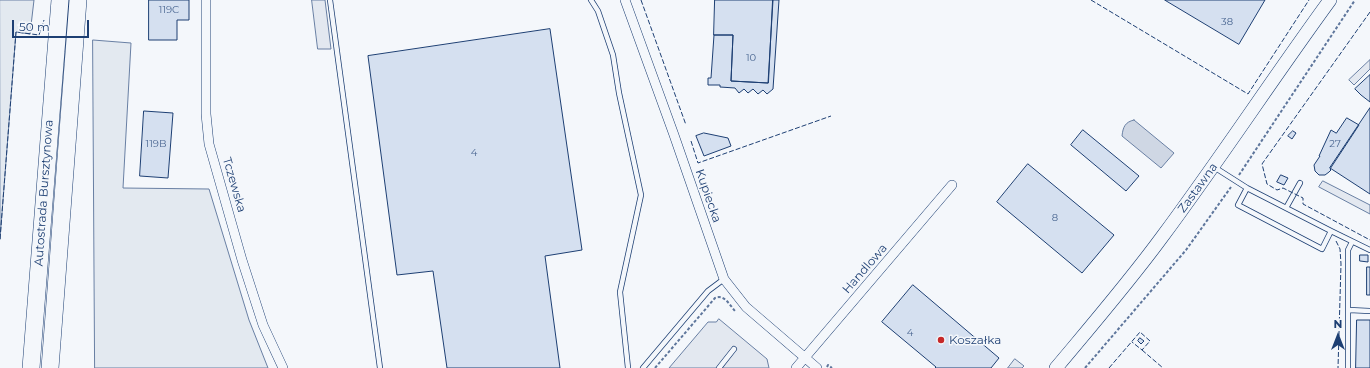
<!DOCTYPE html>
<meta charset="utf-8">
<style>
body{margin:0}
#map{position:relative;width:1370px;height:368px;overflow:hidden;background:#f4f7fb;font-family:Montserrat,sans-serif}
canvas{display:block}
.north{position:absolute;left:1318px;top:316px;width:40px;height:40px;-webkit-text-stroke:3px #f4f7fb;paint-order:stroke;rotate:0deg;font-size:11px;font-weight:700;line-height:16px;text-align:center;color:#1d3f73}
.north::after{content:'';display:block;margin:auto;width:14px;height:18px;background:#1d3f73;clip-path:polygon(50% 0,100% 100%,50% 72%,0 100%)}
.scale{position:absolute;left:12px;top:20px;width:77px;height:18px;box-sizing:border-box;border:2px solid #1d3f73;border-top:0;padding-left:5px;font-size:12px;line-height:14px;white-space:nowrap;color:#1d3f73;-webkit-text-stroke:3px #f4f7fb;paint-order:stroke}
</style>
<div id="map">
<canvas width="1370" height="368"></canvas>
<div class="north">N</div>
<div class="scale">50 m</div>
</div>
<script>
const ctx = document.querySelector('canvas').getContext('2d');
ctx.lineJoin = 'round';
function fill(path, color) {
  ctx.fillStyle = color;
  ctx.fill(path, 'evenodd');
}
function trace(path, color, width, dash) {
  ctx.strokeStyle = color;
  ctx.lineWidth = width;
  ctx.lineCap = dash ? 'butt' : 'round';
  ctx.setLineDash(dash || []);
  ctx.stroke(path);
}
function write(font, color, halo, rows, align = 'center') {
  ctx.font = font + ' Montserrat,sans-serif';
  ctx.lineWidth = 3;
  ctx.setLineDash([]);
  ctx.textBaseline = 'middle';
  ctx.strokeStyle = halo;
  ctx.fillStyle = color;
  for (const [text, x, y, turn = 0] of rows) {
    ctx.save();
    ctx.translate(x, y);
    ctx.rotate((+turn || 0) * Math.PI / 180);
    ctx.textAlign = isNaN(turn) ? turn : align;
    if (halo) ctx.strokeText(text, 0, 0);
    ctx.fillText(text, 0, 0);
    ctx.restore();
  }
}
const green = new Path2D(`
 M0 0H34L30 34 16 32 0 239Z
 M93 40 131 43 123 188 209 189 249 320 268 368H95Z`);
const parking = new Path2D(`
 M312 0H325L331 49H318Z
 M1370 60V69L1354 85 1349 80Z
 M1323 181 1370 205V214L1319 187Z
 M719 319 767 359 769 368H669L708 322H716Z
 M1015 359 1024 366 1022 368H1008Z`);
const water = new Path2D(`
 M1134 120 1174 153 1161 168 1122 136C1123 127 1125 122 1134 120Z`);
const building = new Path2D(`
 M149 0H189V20H177V40H149Z
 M715 0H773L768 83 731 81 733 35H714Z
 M773 0H779L773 89 767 94 763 90 758 94 753 89 748 93 744 89 739 93 735 88 720 87V85H708V78H711L714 35H733L731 81 768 83Z
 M1165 0H1265L1239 44Z
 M550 29 582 250 545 256 560 368H447L433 271 397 275 368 56Z
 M1370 75V102L1361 95 1355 89Z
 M1370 108V194L1330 168Z
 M144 111 173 113 168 178 140 176Z
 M1347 118 1359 125 1330 169 1331 170 1329 172 1325 175H1319L1315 171 1314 165 1320 156H1319L1331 130 1336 133Z
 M1083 130 1139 176 1126 191 1071 145Z
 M1293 131 1296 133 1292 139 1288 136Z
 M704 133 728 138 731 146 704 156 696 136Z
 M1028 164 1114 235 1082 273 997 202Z
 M1281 175 1288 178 1284 185 1277 182Z
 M1360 255H1368V262L1360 261Z
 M1367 267H1370V295H1367Z
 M913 285 999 358 991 368H935L936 367 882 322Z
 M1357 320H1370V368H1356Z
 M1140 338 1144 341 1141 344 1138 341Z`);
const path = new Path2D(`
 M1239 175 1355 0
 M827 367 828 365 832 368
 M655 368 715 298C724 294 729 304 735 311L736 310
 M1085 368 1186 250 1231 187`);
const lane = new Path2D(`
 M330 0 380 368
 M591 0 598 11 613 55 619 93 641 195 620 292 628 368
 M1214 167 1247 188 1331 231 1370 250
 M1247 188 1238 205 1322 249 1331 231
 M1286 208 1300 183
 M1349 310 1370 311
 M643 368 708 291 724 279
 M719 368 734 349
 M1348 368V250L1352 242`);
const street = new Path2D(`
 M206 0V114L209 144 242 260 263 325 283 368
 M625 0 674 135 724 279 746 307 817 368
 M796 368 952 185`);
const secondary = new Path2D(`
 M1056 368C1092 325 1129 282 1162 237 1220 159 1273 78 1330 0`);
const highway = new Path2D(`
 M31 368 60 0
 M50 368 78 0`);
const fence = new Path2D(`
 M641 0 686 125
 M1091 0 1248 94 1309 0
 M1370 12 1262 164 1267 184 1277 190 1283 188 1303 198V204L1370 240
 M691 141 698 163 831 116
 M0 239 16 32 39 35 44 20
 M1336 241 1340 249 1341 264 1338 368
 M1142 350 1163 368
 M1109 368 1140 332 1150 341 1142 350 1132 342`);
const markers = [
 [941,340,4,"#c62828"]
];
const numberNames = [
 ["119C",169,10],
 ["38",1227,22],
 ["10",751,58],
 ["119B",156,144],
 ["27",1335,144],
 ["4",474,153],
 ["8",1055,218],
 ["4",910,333]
];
const streetNames = [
 ["Tczewska",234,185,74],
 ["Zastawna",1198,188,-54],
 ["Autostrada Bursztynowa",44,193,-86],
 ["Kupiecka",708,196,71],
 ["Handlowa",865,269,-49]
];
const poiNames = [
 ["Koszałka",949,340]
];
fill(green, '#e3e9f0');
trace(green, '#687fa3', 1);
fill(parking, '#e3e8f0');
trace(parking, '#687fa3', 1);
fill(water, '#cfd7e4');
trace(water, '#687fa3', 1);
fill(building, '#d5e0f0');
trace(building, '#1d3f73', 1);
trace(lane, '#1d3f73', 6);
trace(street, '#1d3f73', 10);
trace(secondary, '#1d3f73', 14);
trace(highway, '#1d3f73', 18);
trace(path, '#5e769c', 2, [3, 2]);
trace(lane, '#f4f7fb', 4.5);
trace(street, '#f4f7fb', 9);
trace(secondary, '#f4f7fb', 13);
trace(highway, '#f4f7fb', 17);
trace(fence, '#1d3f73', 1, [5, 2]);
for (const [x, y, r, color] of markers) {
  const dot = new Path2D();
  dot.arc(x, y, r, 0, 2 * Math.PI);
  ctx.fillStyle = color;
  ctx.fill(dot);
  trace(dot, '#f4f7fb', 1.5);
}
write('10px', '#4b6792', null, numberNames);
write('12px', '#1d3f73', '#f4f7fb', streetNames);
write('12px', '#1d3f73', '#f4f7fb', poiNames, 'left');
</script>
